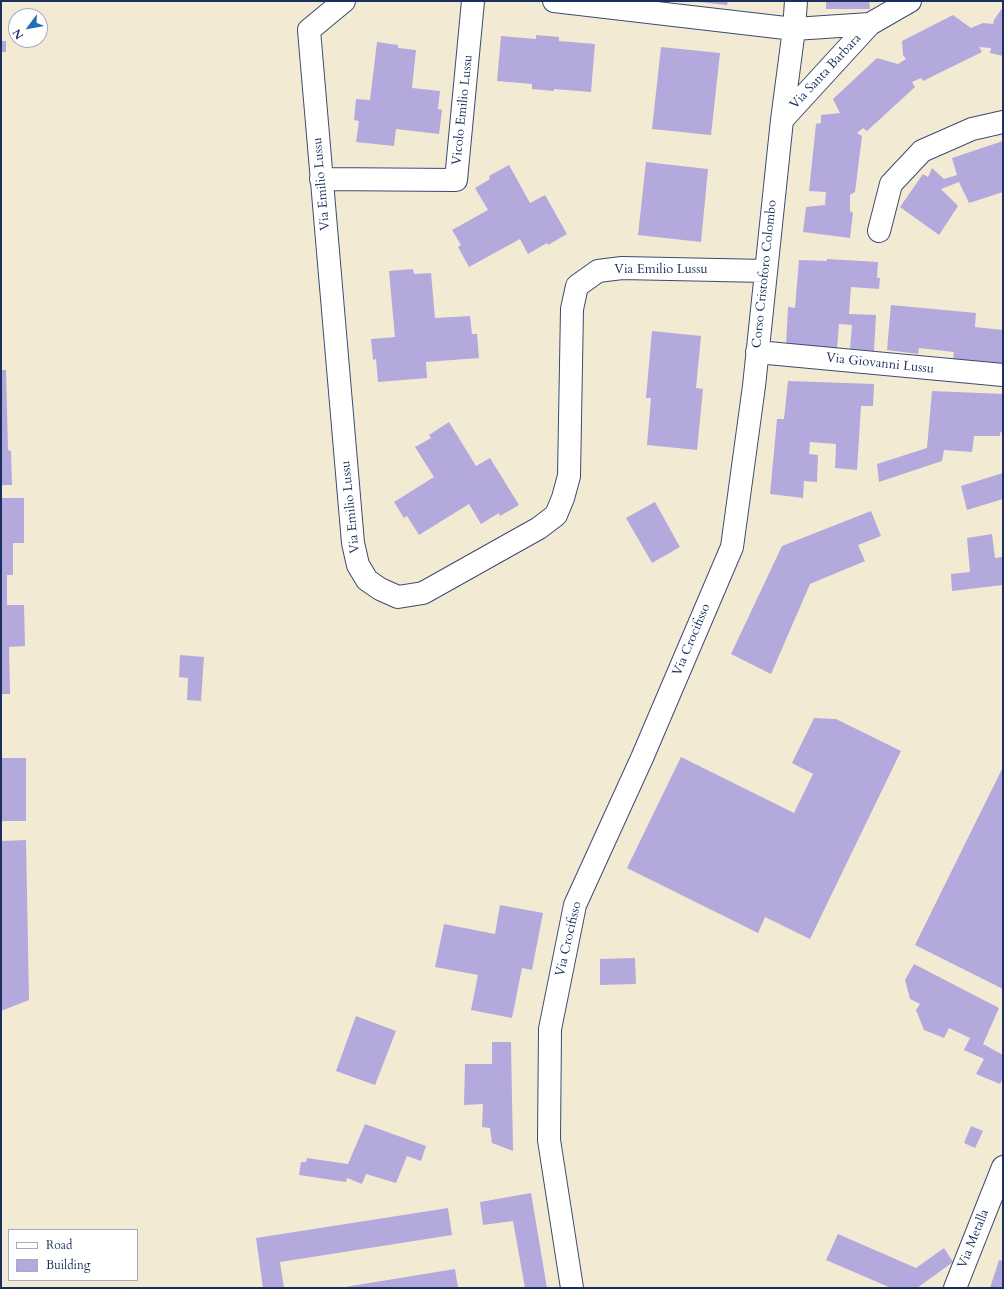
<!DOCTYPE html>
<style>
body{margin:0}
#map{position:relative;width:1004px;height:1289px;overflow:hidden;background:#f3ead4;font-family:Cardo,serif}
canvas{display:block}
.frame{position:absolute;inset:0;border:2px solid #1b2f5e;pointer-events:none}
.legend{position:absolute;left:8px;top:1229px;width:130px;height:52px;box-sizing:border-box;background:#fff;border:1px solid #a4acbf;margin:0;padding:5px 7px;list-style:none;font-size:12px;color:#1b2f5e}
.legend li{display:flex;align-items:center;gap:8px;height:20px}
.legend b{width:20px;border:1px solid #a4acbf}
.north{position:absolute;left:8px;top:8px;width:40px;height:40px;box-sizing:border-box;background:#fff;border:1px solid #a4acbf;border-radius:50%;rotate:238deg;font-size:11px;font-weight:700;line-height:16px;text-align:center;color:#1b2f5e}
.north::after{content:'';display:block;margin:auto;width:14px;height:18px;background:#1f6fb2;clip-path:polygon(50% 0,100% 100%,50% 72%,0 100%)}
</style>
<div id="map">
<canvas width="1004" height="1289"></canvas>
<div class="frame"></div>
<ul class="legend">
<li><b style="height:5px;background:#fff"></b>Road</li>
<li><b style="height:11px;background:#b3a9dd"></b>Building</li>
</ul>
<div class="north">N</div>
</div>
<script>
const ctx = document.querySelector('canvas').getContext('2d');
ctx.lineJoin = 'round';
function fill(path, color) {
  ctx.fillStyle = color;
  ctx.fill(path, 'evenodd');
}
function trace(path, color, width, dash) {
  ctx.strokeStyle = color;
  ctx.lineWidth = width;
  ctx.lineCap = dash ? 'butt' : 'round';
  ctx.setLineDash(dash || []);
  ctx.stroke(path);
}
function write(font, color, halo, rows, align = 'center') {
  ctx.font = font + ' Cardo,serif';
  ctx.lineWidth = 3;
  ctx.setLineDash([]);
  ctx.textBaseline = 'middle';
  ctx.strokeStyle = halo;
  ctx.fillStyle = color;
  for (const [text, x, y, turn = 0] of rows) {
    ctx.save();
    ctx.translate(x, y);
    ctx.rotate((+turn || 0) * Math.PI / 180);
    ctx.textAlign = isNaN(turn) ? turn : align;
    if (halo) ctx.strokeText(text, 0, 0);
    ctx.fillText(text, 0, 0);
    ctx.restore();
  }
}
const building = new Path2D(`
 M700 1H728L727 5 700 2Z
 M826 1H869L870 9H826Z
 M1003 7V56L990 53 991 48 979 47 982 52 923 81 921 78 912 82 915 87 867 131 863 128 857 133 862 136 855 192 850 195V211L853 213 850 238 803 232 806 207 825 205 826 192 809 191 816 124 821 123V115L840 113 833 99 877 58 898 64 906 59 903 55 902 41 953 15 971 28 983 23 993 24 994 20Z
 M536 35 559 37V41L595 44 591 92 554 89V91L532 89V84L497 81 501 36 536 39Z
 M1 41H6V52H1Z
 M377 42 398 45V48L416 50 412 88 440 91 438 109 442 110 439 134 396 129 394 146 356 142 359 121 354 120 356 99 370 100Z
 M661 47 720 53 711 135 652 129Z
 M1003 141V192L969 203 959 182 941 189 958 206 939 235 900 207 923 174 928 177 932 168 944 179 957 175 952 158Z
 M646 162 708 169 701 242 638 235Z
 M509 165 530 203 545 195 567 234 548 245 547 243 528 254 520 239 469 267 458 247 461 245 452 230 488 210 475 188 490 179 489 176Z
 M827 259 878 262 877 278H880L879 289 851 287 849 314 876 315 874 351 850 349 852 325 839 324 837 349 786 345 788 307 795 308 799 260 827 261Z
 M413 269 414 274 431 273 435 318 470 316 472 334H477L479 358 426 362 427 378 378 382 376 359 373 360 371 339 395 337 389 271Z
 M891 305 976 313 975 327 1003 330V366L953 361 954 352 919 348 918 354 887 350Z
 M652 331 701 336 696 388 703 389 697 450 647 445 651 398H646Z
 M1 370H6L8 450 11 451 12 485H1Z
 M788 381 874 384 873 406H861L857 470 835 468 836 444 810 442 809 454 818 455 817 482 804 481 803 498 770 494 777 419H784Z
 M932 391 1003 394V433L1000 432V436H974L972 452 944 450 942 461 879 482 877 464 927 448Z
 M449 422 476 466 490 458 519 505 500 516 499 513 481 524 469 504 419 535 407 516 404 518 394 502 434 477 415 447 431 438 429 435Z
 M1003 473V499L967 510 961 486Z
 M1 498H24V543H13V575H7V605H24L25 646 9 647 10 694H1Z
 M655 502 680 547 652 563 626 518Z
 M871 511 881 536 858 545 865 561 810 584 771 674 731 654 782 546Z
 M992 534 995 558 1003 557V585L952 591 951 574 970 572 967 538Z
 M180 655 204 657 201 701 187 700 188 678 179 677Z
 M814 718 836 719 901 751 810 939 765 917 758 933 627 868 681 757 794 813 813 774 792 763Z
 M1 758H26V821H1Z
 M1003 767V989L915 945Z
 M26 840 29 1000 1 1011V841Z
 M500 905 543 913 532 970 522 968 512 1018 471 1010 478 975 435 967 444 924 495 934Z
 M635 958 636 984 600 985V959Z
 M914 964 999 1008 983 1044 1003 1055V1078L1000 1084 976 1074 984 1059 964 1050 970 1038 949 1028 944 1038 924 1030 916 1010 920 1004 910 999 905 980Z
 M356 1016 396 1031 375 1085 336 1071Z
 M492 1042H511L513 1151 492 1143 490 1128 482 1127 483 1104 464 1105 465 1064H492Z
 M365 1124 426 1146 421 1161 407 1156 396 1183 366 1174 362 1184 347 1178 346 1182 299 1175 301 1162H306L307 1158 348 1164Z
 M971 1126 983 1131 975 1148 964 1143Z
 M531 1193 547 1288H525L513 1221 483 1225 480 1202Z
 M448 1208 452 1235 280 1262 284 1288H263L256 1238Z
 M838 1234 916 1268 944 1248 953 1262 917 1288H891L826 1260Z
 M999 1260 1003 1261V1288H990Z
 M455 1269 458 1288H346L345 1287Z`);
const minor = new Path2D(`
 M344 1 309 30 353 543 358 565 367 580 380 589 398 597 423 593 539 528 556 515 563 498 569 476 572 309 577 286 598 271 622 268 766 271
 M554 1 794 29 870 24
 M782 120 870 24 910 1
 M321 179 456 180 473 1
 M879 231 891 184 922 151 972 129 1003 122
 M757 352 1003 375
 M572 1288 549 1140 550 1029 575 905 642 758 732 547 754 386 782 120 794 29 796 1
 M955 1288 1003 1167`);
const streetNames = [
 ["Via Santa Barbara",826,72,-47],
 ["Vicolo Emilio Lussu",463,110,-84],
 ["Via Emilio Lussu",322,184,-95],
 ["Via Emilio Lussu",661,270],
 ["Corso Cristoforo Colombo",765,274,-84],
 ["Via Giovanni Lussu",880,364,6],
 ["Via Emilio Lussu",351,507,-96],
 ["Via Crocifisso",692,640,-67],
 ["Via Crocifisso",569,939,-77],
 ["Via Metalla",974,1239,-68]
];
fill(building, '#b3a9dd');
trace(minor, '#3b4b70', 24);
trace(minor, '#fff', 22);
write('13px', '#1b2f5e', '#fff', streetNames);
</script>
